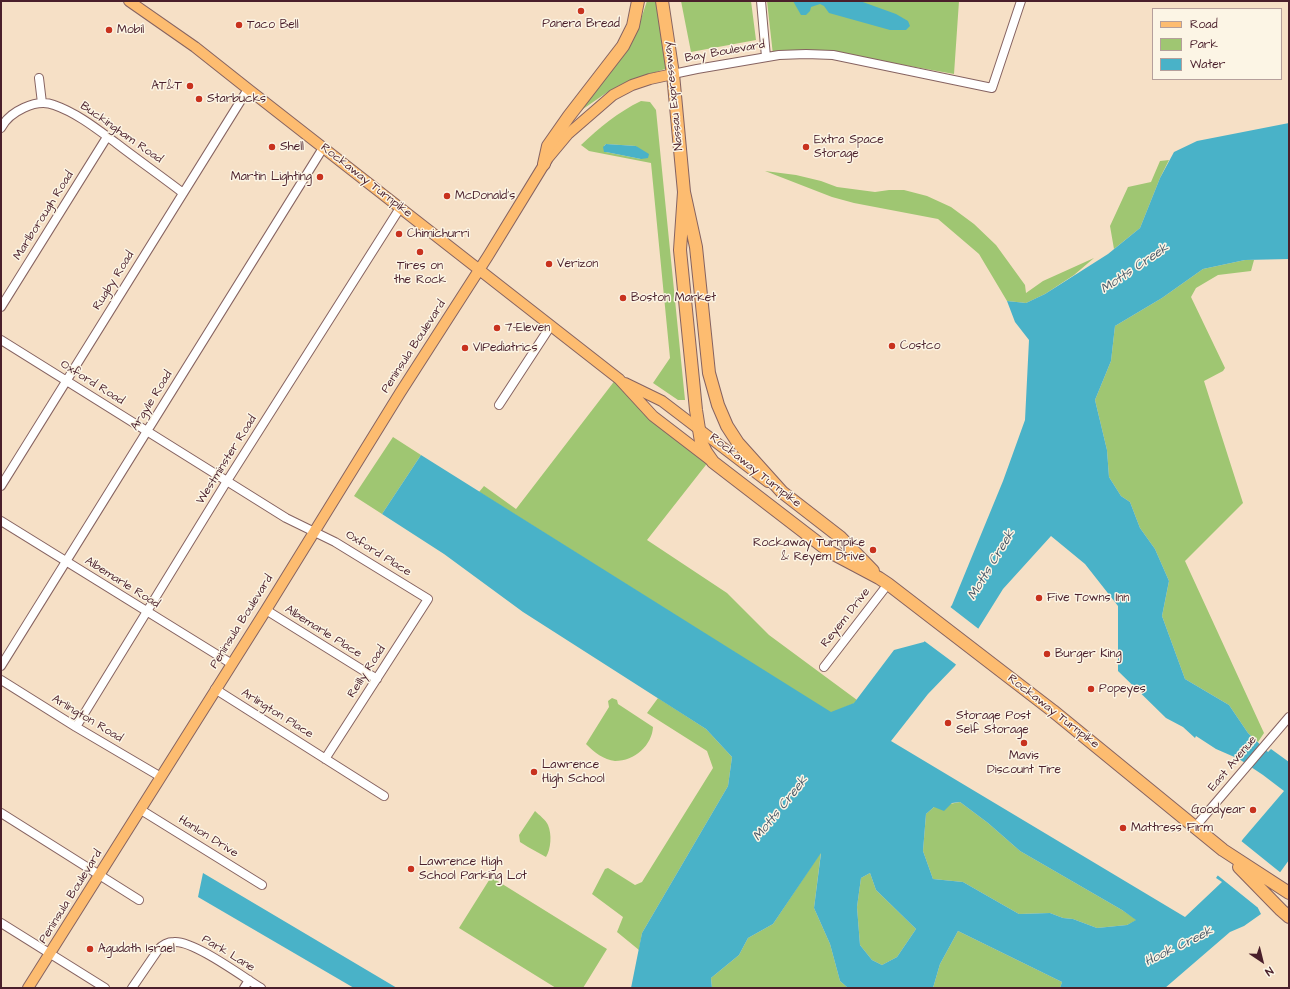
<!DOCTYPE html>
<style>
body{margin:0}
#map{position:relative;width:1290px;height:989px;overflow:hidden;background:#f6e0c6;font-family:"Architects Daughter",sans-serif}
canvas{display:block}
.frame{position:absolute;inset:0;border:2px solid #4a1f2b;pointer-events:none}
.legend{position:absolute;left:1152px;top:8px;width:130px;height:72px;box-sizing:border-box;background:#fcf5e5;border:1px solid #b59f9b;margin:0;padding:5px 7px;list-style:none;font-size:12px;color:#4a1f2b}
.legend li{display:flex;align-items:center;gap:8px;height:20px}
.legend b{width:20px;border:1px solid #b59f9b}
.north{position:absolute;left:1242px;top:941px;width:40px;height:40px;-webkit-text-stroke:3px #fcf5e5;paint-order:stroke;rotate:145deg;font-size:11px;font-weight:700;line-height:16px;text-align:center;color:#4a1f2b}
.north::after{content:'';display:block;margin:auto;width:14px;height:18px;background:#4a1f2b;clip-path:polygon(50% 0,100% 100%,50% 72%,0 100%)}
</style>
<div id="map">
<canvas width="1290" height="989"></canvas>
<div class="frame"></div>
<ul class="legend">
<li><b style="height:5px;background:#fdbc70"></b>Road</li>
<li><b style="height:11px;background:#9fc672"></b>Park</li>
<li><b style="height:11px;background:#49b2c8"></b>Water</li>
</ul>
<div class="north">N</div>
</div>
<script>
const ctx = document.querySelector('canvas').getContext('2d');
ctx.lineJoin = 'round';
function fill(path, color) {
  ctx.fillStyle = color;
  ctx.fill(path, 'evenodd');
}
function trace(path, color, width, dash) {
  ctx.strokeStyle = color;
  ctx.lineWidth = width;
  ctx.lineCap = dash ? 'butt' : 'round';
  ctx.setLineDash(dash || []);
  ctx.stroke(path);
}
function write(font, color, halo, rows, align = 'center') {
  ctx.font = font + ' "Architects Daughter",sans-serif';
  ctx.lineWidth = 3;
  ctx.setLineDash([]);
  ctx.textBaseline = 'middle';
  ctx.strokeStyle = halo;
  ctx.fillStyle = color;
  for (const [text, x, y, turn = 0] of rows) {
    ctx.save();
    ctx.translate(x, y);
    ctx.rotate((+turn || 0) * Math.PI / 180);
    ctx.textAlign = isNaN(turn) ? turn : align;
    if (halo) ctx.strokeText(text, 0, 0);
    ctx.fillText(text, 0, 0);
    ctx.restore();
  }
}
const green = new Path2D(`
 M647 1H659L671 67 626 82 609 91 570 118 639 25Z
 M681 1H751L756 40 691 52Z
 M767 1H959L954 74 870 59 808 50 773 55Z
 M641 101 650 102 656 110 685 400H678L653 383 670 358 651 163 589 151 581 145C599 128 618 112 641 101ZM606 144 636 146 641 159 606 152 604 146Z
 M1169 160 1160 178 1140 228 1114 249 1110 226 1128 187 1151 182 1160 161Z
 M765 171 796 175 821 181 837 187 875 192 889 190H904L927 196 951 207 974 224 996 245 1025 285 1026 293 1043 281 1094 258 1074 275 1045 294 1026 303 1007 301 979 254 938 219 854 203 832 197Z
 M1245 260H1254L1251 271 1218 275 1196 288 1191 297 1225 368 1223 371 1204 381 1243 503 1185 561 1264 733 1258 742 1248 733 1229 705 1185 679 1162 616 1169 581 1155 549 1140 528 1130 502 1121 496 1109 477 1107 450 1095 400 1111 361 1115 326 1162 298 1203 269Z
 M616 379 709 461 647 540 727 593 769 635 857 700 855 703 831 713 479 492 484 486 516 509Z
 M393 437 421 455 382 514 354 496Z
 M612 698 617 700 618 704 653 727C652 745 635 761 615 761 604 760 594 752 586 744L609 707 608 701Z
 M658 698 706 729 732 757 728 786 642 933 639 950 617 932 623 917 592 894 605 869 608 868 635 885 642 882 713 768 707 751 647 713Z
 M960 802 988 823 1020 851 1122 910 1137 920 1127 925 1097 928 1073 919 1063 918 1050 913 1019 914 963 882 933 879 923 851 926 814 934 807Z
 M535 811C539 815 546 820 548 825 552 834 551 849 546 857L528 847 520 842 519 835Z
 M821 852 814 908 830 944 840 981 848 988H712L711 978 739 955 748 938 773 924Z
 M870 873 876 890 916 929 897 957 882 965 872 960 860 945 857 907 861 878Z
 M491 877 607 949 583 988H556L459 928Z
 M958 931 1062 982 1060 988H933L940 964Z`);
const water = new Path2D(`
 M793 1H860L896 14 908 21 910 26 906 30H890L829 13 824 6 820 4 811 7 810 11 806 15H801Z
 M1289 123V259L1245 260 1203 269 1162 298 1115 326 1111 361 1095 400 1107 450 1109 477 1121 496 1130 502 1140 528 1155 549 1169 581 1162 616 1185 679 1229 705 1248 733 1268 752 1271 749 1289 762V860L1260 900 1258 908 1261 914 1244 926 1230 932 1165 988H1060L1062 982 958 931 940 964 933 988H848L840 981 830 944 814 908 821 853 773 924 748 938 739 955 711 978 712 988H631L642 933 728 786 732 757 706 729 523 612 444 554 382 514 421 455 831 712 854 703 894 650 924 642 952 605 1003 481 1025 420 1029 340 1015 322 1007 301 1026 303 1045 294 1108 254 1140 228 1160 178 1174 152 1197 141ZM1051 536 1085 564 1118 606V671L1166 718 1183 727 1195 738 1196 736 1216 749 1239 759 1263 775 1284 791 1243 839 1216 878 1222 882 1185 917 891 741 928 694 955 666 1003 589ZM960 802 988 823 1020 851 1122 910 1136 920 1127 925 1097 928 1073 919 1063 918 1050 913 1019 914 963 882 933 879 923 851 926 814 934 807 944 811 952 803ZM870 873 876 890 916 929 897 957 882 965 872 960 860 945 857 907 861 878Z
 M606 144 636 146 649 154 648 158 641 159 606 152H604L603 147Z
 M203 873 397 988H354L198 897Z`);
const pier = new Path2D(`
 M949 606 980 630 958 666 923 640Z
 M1240 840 1281 873 1262 901 1260 908 1262 911 1216 874Z`);
const minor = new Path2D(`
 M761 1 766 57
 M673 74 697 69 779 55 806 54 833 55 992 88 1021 1
 M39 78 42 103
 M1 128C9 112 36 98 54 105 77 113 97 129 116 143 138 160 161 176 183 193
 M1 307 107 137
 M1 340 286 518 335 542 428 599 325 759
 M499 405 550 327
 M1 486 248 89
 M1 521 232 664
 M266 610 377 679
 M1 666 323 148
 M824 667 888 584
 M1 680 76 727 161 777
 M215 689 384 796
 M76 727 227 481 400 208
 M141 810 262 885
 M1 813 139 900
 M1195 827 1289 717
 M1 923 105 988
 M132 988 158 950C162 945 168 942 174 942 193 940 243 977 261 988
 M244 988 249 980`);
const major = new Path2D(`
 M129 1 195 47 248 89 619 379 653 416 709 459
 M625 383 662 401 768 482
 M28 988 266 610 400 393 488 256 548 158 568 134 613 95 632 85 650 79 673 74`);
const highway = new Path2D(`
 M662 1 673 74 684 192 696 247 709 373 718 405 727 426 738 443 782 492 840 537 873 571
 M544 164 548 146 569 116 623 46 633 26 638 1
 M684 192 680 250 696 410 701 442 706 452 713 462 830 552 879 578 888 584 1053 711 1223 850 1289 893
 M1239 867 1281 910 1289 917`);
const markers = [
 [581,11,4,"#c8321e"],
 [239,25,4,"#c8321e"],
 [109,30,4,"#c8321e"],
 [190,86,4,"#c8321e"],
 [199,99,4,"#c8321e"],
 [272,147,4,"#c8321e"],
 [806,147,4,"#c8321e"],
 [320,177,4,"#c8321e"],
 [447,196,4,"#c8321e"],
 [399,234,4,"#c8321e"],
 [420,252,4,"#c8321e"],
 [549,264,4,"#c8321e"],
 [623,298,4,"#c8321e"],
 [497,328,4,"#c8321e"],
 [892,346,4,"#c8321e"],
 [465,348,4,"#c8321e"],
 [873,550,4,"#c8321e"],
 [1039,598,4,"#c8321e"],
 [1047,654,4,"#c8321e"],
 [1091,689,4,"#c8321e"],
 [948,723,4,"#c8321e"],
 [1024,743,4,"#c8321e"],
 [534,772,4,"#c8321e"],
 [1253,810,4,"#c8321e"],
 [1123,828,4,"#c8321e"],
 [411,869,4,"#c8321e"],
 [90,949,4,"#c8321e"]
];
const poiNames = [
 ["Panera Bread",581,24,"center"],
 ["Taco Bell",247,25],
 ["Mobil",117,30],
 ["AT&T",182,86,"right"],
 ["Starbucks",207,99],
 ["Extra Space",814,140],
 ["Storage",814,154],
 ["Shell",280,147],
 ["Martin Lighting",312,177,"right"],
 ["McDonald's",455,196],
 ["Chimichurri",407,234],
 ["Verizon",557,264],
 ["Tires on",420,266,"center"],
 ["the Rock",420,280,"center"],
 ["Boston Market",631,298],
 ["7-Eleven",505,328],
 ["Costco",900,346],
 ["VIPediatrics",473,348],
 ["Rockaway Turnpike",865,543,"right"],
 ["& Reyem Drive",865,557,"right"],
 ["Five Towns Inn",1047,598],
 ["Burger King",1055,654],
 ["Popeyes",1099,689],
 ["Storage Post",956,716],
 ["Self Storage",956,730],
 ["Mavis",1024,756,"center"],
 ["Discount Tire",1024,770,"center"],
 ["Lawrence",542,765],
 ["High School",542,779],
 ["Goodyear",1245,810,"right"],
 ["Mattress Firm",1131,828],
 ["Lawrence High",419,862],
 ["School Parking Lot",419,876],
 ["Agudath Israel",98,949]
];
const streetNames = [
 ["Bay Boulevard",725,52,-10],
 ["Nassau Expressway",674,96,-96],
 ["Buckingham Road",121,133,35],
 ["Rockaway Turnpike",366,181,38],
 ["Marlborough Road",44,216,-58],
 ["Rugby Road",114,281,-58],
 ["Peninsula Boulevard",414,347,-57],
 ["Oxford Road",92,383,32],
 ["Argyle Road",152,401,-58],
 ["Westminster Road",227,460,-58],
 ["Rockaway Turnpike",755,471,38],
 ["Oxford Place",378,554,32],
 ["Albemarle Road",122,583,32],
 ["Reyem Drive",846,618,-52],
 ["Peninsula Boulevard",242,622,-58],
 ["Albemarle Place",323,632,32],
 ["Reilly Road",367,672,-57],
 ["Rockaway Turnpike",1053,712,38],
 ["Arlington Place",277,714,32],
 ["Arlington Road",87,719,31],
 ["East Avenue",1233,764,-50],
 ["Hanlon Drive",208,837,32],
 ["Peninsula Boulevard",71,897,-58],
 ["Park Lane",228,954,31]
];
const waterNames = [
 ["Motts Creek",1135,269,-34],
 ["Motts Creek",992,565,-59],
 ["Motts Creek",781,809,-51],
 ["Hook Creek",1179,947,-26]
];
fill(green, '#9fc672');
fill(water, '#49b2c8');
fill(pier, '#f6e0c6');
trace(minor, '#866361', 10);
trace(major, '#866361', 12);
trace(highway, '#866361', 14);
trace(minor, '#fff', 8);
trace(major, '#fdbc70', 10);
trace(highway, '#fdbc70', 12);
for (const [x, y, r, color] of markers) {
  const dot = new Path2D();
  dot.arc(x, y, r, 0, 2 * Math.PI);
  ctx.fillStyle = color;
  ctx.fill(dot);
  trace(dot, '#fcf5e5', 1.5);
}
write('12px', '#4a1f2b', '#fcf5e5', poiNames, 'left');
write('12px', '#4a1f2b', '#fcf5e5', streetNames);
write('italic 13px', '#4a5a6a', '#fcf5e5', waterNames);
</script>
